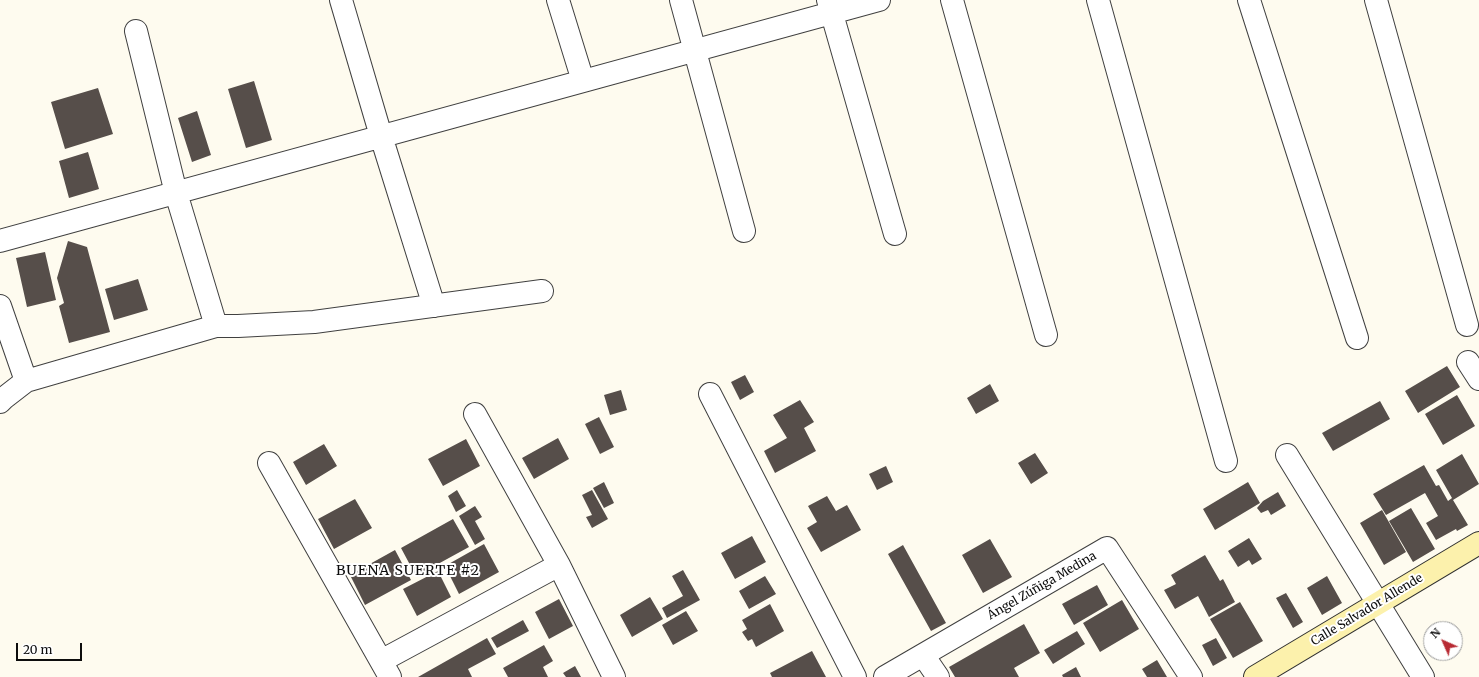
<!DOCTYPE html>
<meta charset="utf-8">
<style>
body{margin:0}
#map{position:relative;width:1479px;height:677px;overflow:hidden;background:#fefbef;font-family:Merriweather,serif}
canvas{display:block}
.north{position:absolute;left:1423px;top:621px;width:40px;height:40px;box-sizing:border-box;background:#fff;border:1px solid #9e9e9e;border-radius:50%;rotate:315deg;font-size:11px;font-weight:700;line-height:16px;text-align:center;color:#0d0d0d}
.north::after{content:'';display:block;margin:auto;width:14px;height:18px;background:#b82b34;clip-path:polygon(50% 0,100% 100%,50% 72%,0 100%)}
.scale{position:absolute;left:16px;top:643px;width:66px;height:18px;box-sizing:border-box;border:2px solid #0d0d0d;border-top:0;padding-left:5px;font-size:12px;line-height:14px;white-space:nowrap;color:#0d0d0d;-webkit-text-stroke:3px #fff;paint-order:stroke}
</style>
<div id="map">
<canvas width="1479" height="677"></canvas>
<div class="north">N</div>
<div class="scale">20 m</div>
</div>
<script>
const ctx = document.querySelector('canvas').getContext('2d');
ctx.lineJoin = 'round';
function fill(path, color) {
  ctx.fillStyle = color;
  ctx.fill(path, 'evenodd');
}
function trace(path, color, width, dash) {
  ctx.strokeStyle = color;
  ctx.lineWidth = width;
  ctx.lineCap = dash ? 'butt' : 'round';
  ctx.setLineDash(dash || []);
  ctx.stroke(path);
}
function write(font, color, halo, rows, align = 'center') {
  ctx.font = font + ' Merriweather,serif';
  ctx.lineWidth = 4;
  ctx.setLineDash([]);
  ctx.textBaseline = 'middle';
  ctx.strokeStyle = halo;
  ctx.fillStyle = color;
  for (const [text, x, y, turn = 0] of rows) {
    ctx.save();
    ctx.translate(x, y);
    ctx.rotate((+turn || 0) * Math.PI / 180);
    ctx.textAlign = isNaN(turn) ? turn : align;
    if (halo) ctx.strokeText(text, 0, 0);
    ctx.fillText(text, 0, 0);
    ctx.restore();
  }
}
const building = new Path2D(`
 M254 81 272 140 246 148 228 89Z
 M98 88 113 134 65 149 51 102Z
 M197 111 211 155 192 162 178 118Z
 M88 152 99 189 69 198 59 161Z
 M68 241 87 247 110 332 69 343 59 306 64 303 57 278Z
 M45 252 56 300 27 307 16 258Z
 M138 279 148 310 114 320 105 289Z
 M1447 366 1460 387 1418 413 1405 391Z
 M745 375 754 392 740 400 731 382Z
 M990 384 999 401 976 414 967 398Z
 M621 390 627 410 610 415 604 395Z
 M1457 395 1475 426 1443 445 1425 414Z
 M800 400 814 422 804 428 816 451 775 473 764 451 787 438 773 415Z
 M1380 401 1390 419 1333 451 1322 433Z
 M599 417 614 447 600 454 585 424Z
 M558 438 569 459 534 479 522 458Z
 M466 439 480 466 443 486 428 459Z
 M324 444 337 466 306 485 293 462Z
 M1035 453 1048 473 1031 484 1018 463Z
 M1462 454 1479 484 1453 500 1468 525 1457 531 1456 529 1436 540 1426 523 1438 516 1425 493 1386 515 1373 494 1424 465 1436 486 1439 485 1448 501 1452 498 1436 470Z
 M886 466 893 482 877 490 869 474Z
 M604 482 614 503 604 508 593 488Z
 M1248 482 1260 503 1215 530 1203 509Z
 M457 490 466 506 456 512 448 496Z
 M592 490 608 519 592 528 586 517 592 515 582 495Z
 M1278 492 1286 506 1271 515 1268 510 1261 513 1257 508 1263 501Z
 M827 496 836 511 847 505 861 530 821 552 807 528 817 522 808 506Z
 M355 499 372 528 334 549 318 519Z
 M475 506 482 517 475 521 485 539 475 545 459 516Z
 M1411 508 1435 549 1413 562 1389 521Z
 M1382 510 1406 552 1384 565 1360 523Z
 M453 519 469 547 416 576 401 548Z
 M752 536 766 562 735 579 721 553Z
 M1249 538 1262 559 1252 565 1249 560 1238 567 1228 551Z
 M990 539 1012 577 983 593 962 555Z
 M484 544 499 572 459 594 445 566Z
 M903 545 946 623 931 631 888 554Z
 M395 550 411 580 365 605 350 575Z
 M1205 555 1220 581 1223 579 1235 602 1209 617 1198 596 1175 609 1164 590 1176 584 1171 575Z
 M683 570 700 600 667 618 662 608 683 596 672 576Z
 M438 571 451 597 417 616 403 589Z
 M765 576 776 594 749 609 739 591Z
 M1327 576 1342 603 1322 615 1307 588Z
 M1097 585 1108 605 1074 625 1062 604Z
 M1286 593 1303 622 1293 628 1276 598Z
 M650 597 663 619 632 637 620 615Z
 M559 599 573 626 549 639 535 612Z
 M1122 600 1139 629 1100 652 1083 623Z
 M1240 602 1263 641 1233 658 1210 619Z
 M770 604 784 631 756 647 752 639 748 641 742 632 747 629 742 620Z
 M686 611 698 631 673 645 662 625Z
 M523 620 529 631 497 648 491 638Z
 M1024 624 1040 653 1014 668 1019 677H955L949 667Z
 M1077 631 1085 644 1053 664 1044 650Z
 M487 638 496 654 468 669 472 677H418Z
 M1216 638 1227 658 1213 666 1202 645Z
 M544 645 553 661 543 667 548 677H508L503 668Z
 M812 651 826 677H772L770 673Z
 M1157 660 1167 677H1147L1142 669Z
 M575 666 581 677H566L563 673Z
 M1076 667 1081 677H1063L1062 675Z`);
const street = new Path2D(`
 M341 0 381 136 434 306
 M558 0 583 81
 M681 0 744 231
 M828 0 895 234
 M952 0 1046 335
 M1098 0 1226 461
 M1249 0 1357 338
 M1376 0 1467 325
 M136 31 176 193 216 326H238L314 322 542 291
 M0 241 879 0
 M0 306 26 381
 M1468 362 1479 379
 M710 394 855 677
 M0 402 4 398 26 381 216 326
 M1287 455 1423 677
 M269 463 390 677
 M559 565 614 677
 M923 655 938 677
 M381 661 559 565 475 414
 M885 677 1107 548 1191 677`);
const secondary = new Path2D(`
 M1255 677 1479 543`);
const streetNames = [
 ["Ángel Zúñiga Medina",1042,586,-30],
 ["Calle Salvador Allende",1367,610,-31]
];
const quarterNames = [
 ["BUENA SUERTE #2",408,571]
];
fill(building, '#564e4a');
trace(street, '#404040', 24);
trace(secondary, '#2f2f2f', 24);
trace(street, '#fff', 22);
trace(secondary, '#fcf1ac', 22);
write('12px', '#0d0d0d', '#fff', streetNames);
ctx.letterSpacing = '1px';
write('14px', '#0d0d0d', '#fff', quarterNames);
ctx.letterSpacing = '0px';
</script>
